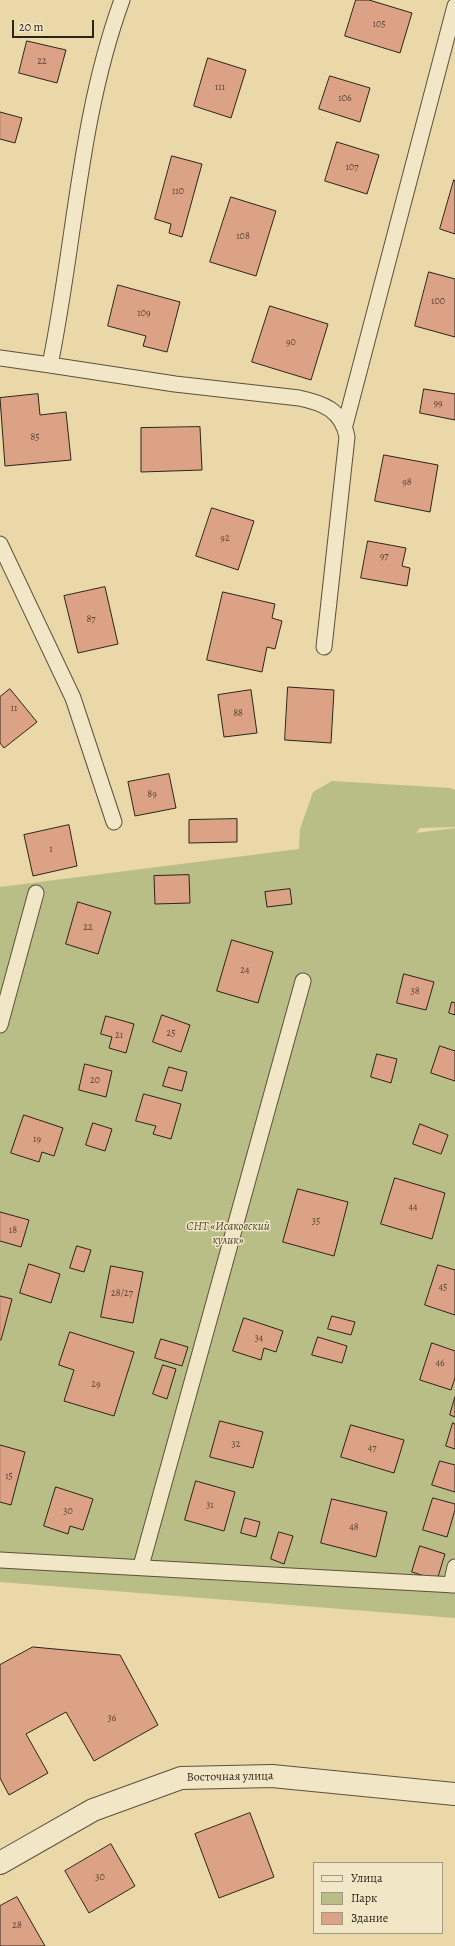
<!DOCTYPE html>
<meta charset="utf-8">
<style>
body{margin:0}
#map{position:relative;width:455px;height:1946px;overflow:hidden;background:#ead8a8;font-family:Alegreya,serif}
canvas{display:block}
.legend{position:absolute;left:313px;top:1862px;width:130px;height:72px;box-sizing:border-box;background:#f1e6c6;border:1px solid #a39881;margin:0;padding:5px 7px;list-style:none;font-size:12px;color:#2d2419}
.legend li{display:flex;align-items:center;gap:8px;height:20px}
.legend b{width:20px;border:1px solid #a39881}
.scale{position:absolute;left:12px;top:20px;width:82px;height:18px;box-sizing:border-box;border:2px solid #2d2419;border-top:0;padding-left:5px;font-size:12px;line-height:14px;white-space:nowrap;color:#2d2419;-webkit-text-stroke:3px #f1e6c6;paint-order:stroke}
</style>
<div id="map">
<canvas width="455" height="1946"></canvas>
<ul class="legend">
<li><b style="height:5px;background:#f1e6c6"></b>Улица</li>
<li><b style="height:11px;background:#b8be86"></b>Парк</li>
<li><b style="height:11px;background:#dca286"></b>Здание</li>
</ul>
<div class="scale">20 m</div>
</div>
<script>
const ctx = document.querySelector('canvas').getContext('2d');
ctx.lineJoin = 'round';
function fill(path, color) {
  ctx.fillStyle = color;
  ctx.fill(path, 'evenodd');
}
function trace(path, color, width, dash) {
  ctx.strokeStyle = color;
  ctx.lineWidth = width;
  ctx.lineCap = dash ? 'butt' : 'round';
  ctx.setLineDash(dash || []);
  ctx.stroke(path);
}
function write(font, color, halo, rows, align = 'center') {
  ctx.font = font + ' Alegreya,serif';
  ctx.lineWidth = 3;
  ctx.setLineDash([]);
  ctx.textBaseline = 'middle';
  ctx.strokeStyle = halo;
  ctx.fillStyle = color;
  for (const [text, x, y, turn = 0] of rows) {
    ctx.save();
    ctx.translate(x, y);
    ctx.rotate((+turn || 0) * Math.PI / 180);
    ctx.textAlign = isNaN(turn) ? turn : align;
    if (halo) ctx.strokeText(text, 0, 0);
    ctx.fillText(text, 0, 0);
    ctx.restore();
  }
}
const green = new Path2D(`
 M332 781 450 788 455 790V827L420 828 416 833 455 828V1618L0 1582V887L299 849 300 829 313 792Z`);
const building = new Path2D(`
 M356 0H369L412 13 400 53 345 36Z
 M27 41 66 50 57 83 19 73Z
 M208 58 246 70 231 118 194 106Z
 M330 76 370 88 360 122 319 109Z
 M0 112 22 118 15 143 0 139Z
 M337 142 379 155 367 194 325 181Z
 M172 156 202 164 182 237 169 233 171 224 155 219Z
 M454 180 455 181V234L440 229Z
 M231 197 276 211 256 276 210 262Z
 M429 272 455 279V337L415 326Z
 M118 285 180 302 167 352 143 346 146 336 108 326Z
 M270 306 328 324 311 380 252 362Z
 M424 389 455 394V420L420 413Z
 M38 394 40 415 66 412 71 460 5 466 0 398Z
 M200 427 202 470 141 472V428Z
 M384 455 438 465 430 512 375 501Z
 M212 508 254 521 238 570 196 556Z
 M368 541 406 548 402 566 410 568 407 586 361 578Z
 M105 587 118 644 78 653 64 596Z
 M223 592 275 604 272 618 282 621 275 649 267 647 262 672 207 660Z
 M288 687 334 690 331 743 285 740Z
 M10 689 37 722 4 748 0 743V697Z
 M251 690 257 733 224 737 218 695Z
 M169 774 176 808 135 816 128 782Z
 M237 819V842L189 843V820Z
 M69 825 77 866 33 876 24 835Z
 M189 875 190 903 155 904 154 876Z
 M290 889 292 904 267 907 265 892Z
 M78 902 111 912 98 954 66 944Z
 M232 940 273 952 258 1003 217 991Z
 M404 974 434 982 426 1010 397 1003Z
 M452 1002 455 1003V1015L449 1013Z
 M162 1015 190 1025 181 1052 153 1042Z
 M106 1016 134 1024 126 1053 109 1048 112 1037 101 1034Z
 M440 1046 455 1051V1081L431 1073Z
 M377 1054 397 1059 391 1083 371 1077Z
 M85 1064 112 1071 106 1097 79 1090Z
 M169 1067 187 1072 182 1091 163 1086Z
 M144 1094 181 1104 171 1139 153 1134 156 1126 136 1121Z
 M24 1115 63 1128 54 1156 42 1152 39 1162 11 1153Z
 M93 1123 112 1129 105 1151 86 1145Z
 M420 1124 448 1135 441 1154 413 1144Z
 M395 1178 445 1193 432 1239 381 1224Z
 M298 1189 348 1202 334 1256 283 1242Z
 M0 1212 29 1220 21 1247 0 1241Z
 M77 1246 91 1250 84 1272 70 1268Z
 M29 1264 60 1274 51 1303 20 1293Z
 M438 1265 455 1270V1315L425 1305Z
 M111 1266 143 1272 133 1323 101 1317Z
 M0 1296 12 1299 1 1340H0Z
 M332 1316 355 1322 351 1335 328 1329Z
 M244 1318 283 1331 276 1352 264 1348 261 1360 233 1351Z
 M70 1332 134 1352 114 1416 64 1401 74 1370 59 1365Z
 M318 1337 347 1346 342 1363 312 1355Z
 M161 1339 188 1347 182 1366 155 1358Z
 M432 1343 455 1351V1378L451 1390 420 1380Z
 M163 1365 176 1369 167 1399 153 1394Z
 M455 1397V1417L450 1415Z
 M220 1421 263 1432 253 1468 210 1457Z
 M453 1423 455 1424V1449L446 1446Z
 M351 1425 404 1440 394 1473 341 1457Z
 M0 1445 25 1452 11 1505 0 1502Z
 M440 1461 455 1465V1492L432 1485Z
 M196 1481 235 1492 224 1531 185 1520Z
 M56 1487 93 1499 83 1530 70 1526 68 1534 44 1526Z
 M433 1498 455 1504V1510L447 1537 423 1530Z
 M332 1499 387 1512 376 1557 321 1543Z
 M245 1518 260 1522 256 1537 241 1533Z
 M279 1532 293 1536 284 1564 271 1559Z
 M420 1546 445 1554 437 1580 412 1572Z
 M33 1647 120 1655 158 1725 94 1761 66 1712 26 1734 48 1773 9 1795 0 1778V1665Z
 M250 1813 274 1877 219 1898 195 1834Z
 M111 1844 135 1886 89 1913 65 1871Z
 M17 1897 45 1946H0V1906Z`);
const service = new Path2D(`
 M0 358 50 365C75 243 79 118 122 0
 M50 365 175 384 299 398C323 403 342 410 347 437L324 647
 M345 425 455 6
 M0 544 73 698 114 822
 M0 1025 36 893
 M0 1560 455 1585
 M141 1566 303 981
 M451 1585 455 1567`);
const minor = new Path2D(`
 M0 1863 93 1810 181 1778 272 1776 455 1794`);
const numberNames = [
 ["105",379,25],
 ["22",42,62],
 ["111",220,88],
 ["106",345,99],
 ["107",352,168],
 ["110",178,192],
 ["108",243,237],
 ["100",438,302],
 ["109",144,314],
 ["90",291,343],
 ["99",438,404],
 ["85",35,438],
 ["98",407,483],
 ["92",225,539],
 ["97",384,557],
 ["87",91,620],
 ["11",14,709],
 ["88",238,714],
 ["89",152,795],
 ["1",51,850],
 ["22",88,928],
 ["24",245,971],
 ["38",415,992],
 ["25",171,1034],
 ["21",119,1036],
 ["20",95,1081],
 ["19",37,1140],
 ["44",413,1208],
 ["35",316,1222],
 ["18",13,1231],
 ["45",443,1288],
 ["28/27",122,1294],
 ["34",259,1339],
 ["46",440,1364],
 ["29",96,1385],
 ["32",236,1445],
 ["47",372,1449],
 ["15",9,1477],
 ["31",210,1506],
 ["30",68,1512],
 ["48",354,1528],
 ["36",112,1719],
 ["30",100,1878],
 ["28",17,1926]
];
const parkNames = [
 ["СНТ «Исаковский",228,1227],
 ["кулик»",228,1241]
];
const streetNames = [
 ["Восточная улица",230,1777,-1]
];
fill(green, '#b8be86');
fill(building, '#dca286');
trace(building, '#2d2419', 1);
trace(service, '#5c513d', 17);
trace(minor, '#5c513d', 24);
trace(service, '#f1e6c6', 15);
trace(minor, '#f1e6c6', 22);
write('10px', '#594434', null, numberNames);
write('italic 12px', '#504a34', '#f1e6c6', parkNames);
write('12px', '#2d2419', '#f1e6c6', streetNames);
</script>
